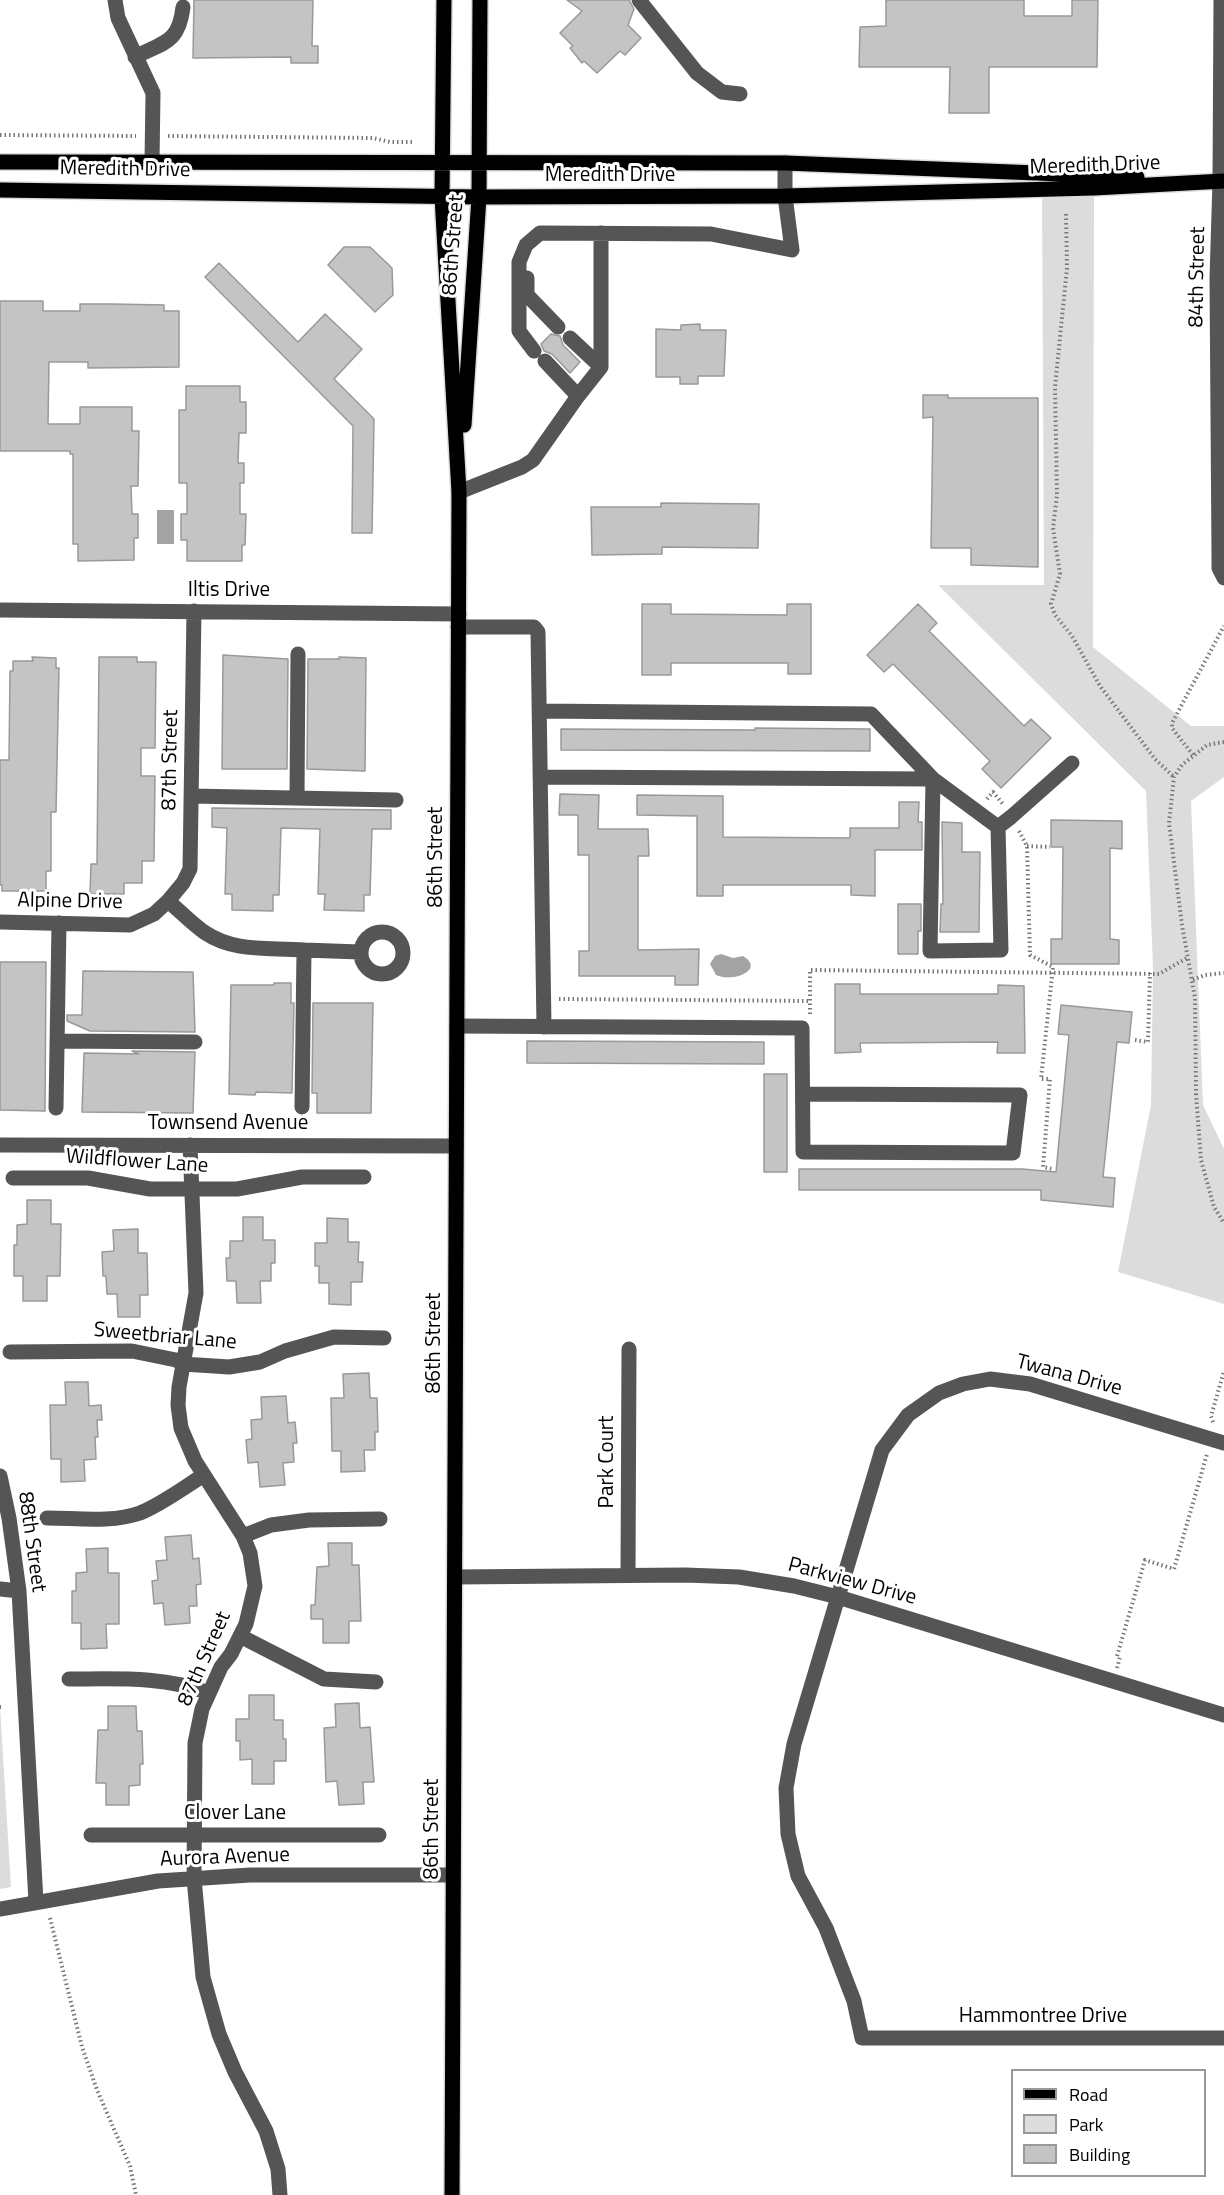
<!DOCTYPE html>
<html>
<head>
<meta charset="utf-8">
<style>
  body { margin:0 }
  #map { position:relative; width:1224px; height:2195px; overflow:hidden; background:#fff; font-family:"Titillium Web",sans-serif }
  canvas { display:block }
  .legend { position:absolute; left:1011px; top:2069px; width:195px; height:108px; box-sizing:border-box; background:#fff; border:2px solid #999; margin:0; padding:8px 10px; list-style:none; font-size:18px; color:#000 }
  .legend li { display:flex; align-items:center; gap:12px; height:30px }
  .legend b { width:30px; border:2px solid #999 }
</style>
</head>
<body>
<div id="map">
<canvas width="1224" height="2195"></canvas>
<ul class="legend">
<li><b style="height:8px;background:#000"></b>Road</li>
<li><b style="height:16px;background:#dcdcdc"></b>Park</li>
<li><b style="height:16px;background:#c4c4c4"></b>Building</li>
</ul>
</div>
<script>
const ctx = document.querySelector('canvas').getContext('2d');
ctx.lineJoin = 'round';
function paint(path, color) {
  ctx.fillStyle = color;
  ctx.fill(path, 'evenodd');
}
function strokePath(path, color, width, dash) {
  ctx.strokeStyle = color;
  ctx.lineWidth = width;
  ctx.lineCap = dash ? 'butt' : 'round';
  ctx.setLineDash(dash || []);
  ctx.stroke(path);
}
function label(font, color, halo, rows, align = 'center') {
  ctx.font = font + ' "Titillium Web",sans-serif';
  ctx.lineWidth = 6;
  ctx.setLineDash([]);
  ctx.textBaseline = 'middle';
  ctx.strokeStyle = halo;
  ctx.fillStyle = color;
  for (const [text, x, y, turn = 0] of rows) {
    ctx.save();
    ctx.translate(x, y);
    ctx.rotate((+turn || 0) * Math.PI / 180);
    ctx.textAlign = isNaN(turn) ? turn : align;
    if (halo) ctx.strokeText(text, 0, 0);
    ctx.fillText(text, 0, 0);
    ctx.restore();
  }
}
paint(new Path2D(`
  M1094,188L1093,647L1191,726H1224V777L1191,801L1203,1105L1224,1149V1304L1118,1272L1151,1105L1153,967L1146,791L938,585H1044L1042,189Z
  M0,1707L11,1887L0,1889Z`), '#dcdcdc');
paint(new Path2D(`
  M157,510H174V544H157Z
  M721,954L733,958L743,956C766,970 732,983 716,975L710,964L715,956Z`), '#a3a3a3');
const building = new Path2D(`
  M194,0H313L312,46H318V63H291V57L193,58Z
  M567,0H629L634,9L628,25L641,38L625,55L620,51L597,73L584,61L582,63L570,48L573,46L560,33L582,11Z
  M886,0H1024V16H1072V0H1098L1097,67H989V113H949L950,67H859L860,27L886,26Z
  M344,247H370L392,268L393,295L375,312L328,265Z
  M219,263L298,342L325,314L362,349L334,379L374,419L372,533H352L353,426L205,277Z
  M0,301H43V311H80V304H112L164,305V311H179V367L88,368V362H49L48,424H80V407H132V431H139L138,486H131L132,514H138V538H134V560L78,561V544H73V454H70V451H0Z
  M700,324V330H726L724,376H698V384H680V377H656V329L681,330V325Z
  M551,334L560,336L563,345L580,362L570,373L552,354L544,351L541,344Z
  M186,386H240V402H246V433H239L238,463H244V483H240V514H246L245,545H242V561H187V540H181V514H187V483H179V410H186Z
  M923,395H948V398H1038V567L971,565V548H931L933,417L923,418Z
  M661,503L759,504L758,548L662,547V554L592,555L591,507H661Z
  M642,604H671V614L787,615V604H811V674H788V663H671V675H642Z
  M918,604L937,623L929,631L1024,726L1031,719L1051,738L1001,788L982,769L990,761L893,664L884,672L867,655Z
  M223,655L288,659L287,769H222Z
  M32,657L56,658V668H59L56,812H51V871H46V891H2V885H0V760H9L10,671H13V661H33Z
  M99,657H137V662H156L155,748H141V776H155L154,861H142V883H124V894H90L91,864H97Z
  M339,657L366,658L365,771L307,769L308,659H339Z
  M755,728L870,729V751L561,750V729L755,730Z
  M560,794L599,795L598,829H648L649,856H638V950L699,949L698,985H675V976H579V951H589V855H578V815H559Z
  M637,795L723,796V837L850,838V828H899V802H919L918,822H922V850H875V896L851,895V885H723V896H697V816L637,815Z
  M212,808L391,810V829H372L370,895H364V911L324,910L325,894H318L320,829L281,828L279,895H273V911L232,910V894H225L227,828L212,827Z
  M1051,820L1122,821V849L1110,848V939L1119,940V964H1051V939H1062L1063,847H1051Z
  M942,822L962,823V852H980L979,932H940L941,904H943Z
  M898,904H921V931H918V954H898Z
  M0,962H46L45,1111L0,1110Z
  M83,971L193,972L195,1032L90,1031L67,1021V1015H82Z
  M274,983H291V1003H294L292,1093L256,1092L255,1095L229,1094L231,985H274Z
  M835,984H860V994H998V985L1024,986L1025,1053H997L998,1042L860,1043L861,1052L835,1053Z
  M313,1003H373L371,1113H317V1093H312Z
  M1061,1005L1132,1012L1129,1043L1117,1042L1103,1177L1115,1178L1113,1207L1041,1200V1190H799V1169H1022L1056,1172L1069,1035L1058,1034Z
  M527,1041L764,1042V1064L527,1063Z
  M132,1051L195,1052L193,1113L82,1112L84,1053L139,1054Z
  M764,1074H787V1172H764Z
  M27,1200H51V1224H61L60,1276H47V1301H23V1276H14V1245H17V1225L27,1224Z
  M243,1217H263V1240H275V1263H271V1281H260L261,1303H237L236,1281H227L226,1258H230V1241H243Z
  M327,1218L348,1219V1242H359L358,1262H363L362,1282H351V1305L329,1304V1283H319V1266H315V1243H327Z
  M138,1229V1253H147L148,1295H140V1317H118L117,1294H107L106,1276H103L102,1252L114,1251L113,1230Z
  M369,1373L370,1398H377L378,1432H375V1450H364L365,1471L341,1472V1451H332L331,1398H344L343,1374Z
  M65,1382H88L89,1406L101,1405L102,1420H97L98,1437H95L96,1459L84,1460L85,1481L61,1482V1459H51L50,1405H66Z
  M286,1396L288,1423L295,1422L297,1443H293L294,1462L283,1463L285,1485L260,1487L258,1462L248,1463L246,1440L252,1439L251,1420L262,1419L261,1397Z
  M191,1535L193,1559L199,1558L201,1584L196,1585L197,1606H189L190,1623L165,1625L163,1603L154,1604L152,1581L158,1580L156,1561L167,1560L165,1537Z
  M328,1543H352V1565H359L361,1621H349V1643H323V1619H311V1605H315L317,1567L329,1566Z
  M108,1548V1573H119V1624H106L107,1648L81,1649V1623H72V1591H76V1573L87,1572L86,1549Z
  M249,1695H274V1720H283V1739H286V1761H274V1784H252V1759L240,1760V1741H236V1719H249Z
  M359,1703L360,1728L370,1727L374,1782H363L364,1804L339,1805L337,1781L326,1782L324,1728L336,1727L335,1704Z
  M108,1706H136L137,1731H142L143,1764H140V1785L129,1786V1805H106V1783H96L98,1730H108Z`);
paint(building, '#c4c4c4');
strokePath(building, '#999', 1.5);
const major = new Path2D(`
  M444,0L442,197L459,492L452,2195
  M0,162L785,163L1137,177
  M0,190L479,197L785,196L1094,188L1224,181
  M464,425L479,197L480,0`);
strokePath(major, '#dbdbdb', 18);
strokePath(new Path2D(`
  M0,135L136,136
  M168,136L373,138L390,142H415
  M1066,214L1067,268L1055,387L1057,495L1053,528L1060,574L1051,604L1055,615L1072,636L1100,686L1155,759L1174,777
  M1224,742L1207,745L1182,765L1174,777L1169,823L1182,925L1195,998L1196,1094L1201,1160L1214,1207L1224,1223
  M1193,755L1172,728V723L1224,626
  M987,799L993,792L1003,804
  M1019,831L1027,846L1030,955L1053,967L1041,1079H1050L1043,1167L1053,1169
  M1027,846L1050,847
  M1193,980L1205,975L1224,973
  M559,999L810,1001
  M810,1014V970L1159,974L1187,958
  M1135,1040L1148,1042L1150,973
  M1213,1422L1211,1416L1224,1371
  M1117,1656L1145,1560L1174,1569L1207,1454
  M1117,1668L1120,1657
  M0,1707H1
  M50,1918L82,2047L97,2090L130,2166L136,2195`), '#777', 4, [1.5, 3]);
strokePath(new Path2D(`
  M115,0L118,18L153,93L152,162
  M639,0L697,73L722,92L740,94
  M1221,0L1220,181L1217,278L1219,555V568L1224,578
  M135,57C164,42 179,43 183,7
  M527,278V295L558,327
  M570,338L601,367
  M534,351L519,331V262L526,245L540,233L711,234L792,250L785,196V163
  M545,361L578,396
  M459,492L522,467L533,460L578,396L601,367V233
  M0,610L459,614
  M458,627H534L538,632L544,1027
  M540,711L871,714L933,779L998,827L1001,950L930,951L933,779
  M540,777L933,779
  M191,796L396,800
  M297,798L298,654
  M998,827L1011,817L1072,763
  M168,901C180,911 191,923 204,932C235,953 268,947 304,950L302,1107
  M0,922L130,925L154,914L168,901L183,883L190,869L194,611
  M361 953a21 21 0 1 1 42 0a21 21 0 1 1-42 0Z
  M304,950L360,952
  M457,1026L802,1028L803,1152L1013,1153L1020,1095L803,1094
  M57,1041L195,1042
  M56,1108L59,923
  M0,1145L456,1146
  M190,1145L196,1293L179,1387L178,1405L181,1428L195,1461L243,1536L250,1553L255,1586L246,1624L231,1654L221,1667L202,1709L195,1743L194,1878L203,1977L219,2034L235,2072L266,2131L278,2169L280,2195
  M13,1178H88L150,1189H237L302,1177H364
  M10,1352L132,1351L176,1360L183,1364L229,1367L260,1362L285,1351L334,1337L384,1338
  M1224,1443L1030,1384L990,1379L963,1384L939,1393L908,1415L882,1450L794,1744L786,1788L788,1834L798,1876L826,1928L854,2001L862,2038H1224
  M0,1476L9,1518L19,1591L36,1902
  M47,1518C76,1518 112,1523 140,1513C162,1504 183,1488 204,1475
  M243,1536L271,1525L309,1520L380,1519
  M628,1575L629,1349
  M455,1577L685,1575L739,1577L794,1586L838,1597L1224,1715
  M0,1589L19,1591
  M240,1636L324,1679L376,1682
  M69,1679C118,1679 163,1676 209,1693
  M91,1835H379
  M0,1909L158,1881L250,1875H453`), '#555', 15);
strokePath(major, '#000', 15);
label('21px', '#000', '#fff', [
  ["Meredith Drive",1095,166,-2],
  ["Meredith Drive",125,170,1],
  ["Meredith Drive",610,176],
  ["86th Street",454,245,-86],
  ["84th Street",1198,277,-89],
  ["Iltis Drive",229,591],
  ["87th Street",171,760,-89],
  ["86th Street",437,857,-90],
  ["Alpine Drive",70,902,1],
  ["Townsend Avenue",228,1124],
  ["Wildflower Lane",137,1162,4],
  ["Sweetbriar Lane",165,1337,5],
  ["86th Street",435,1343,-90],
  ["Twana Drive",1069,1376,15],
  ["Park Court",608,1462,-90],
  ["88th Street",31,1542,82],
  ["Parkview Drive",852,1582,15],
  ["87th Street",205,1659,-66],
  ["Clover Lane",235,1814],
  ["86th Street",433,1829,-90],
  ["Aurora Avenue",225,1858,-2],
  ["Hammontree Drive",1043,2017]
]);
</script>
</body>
</html>
